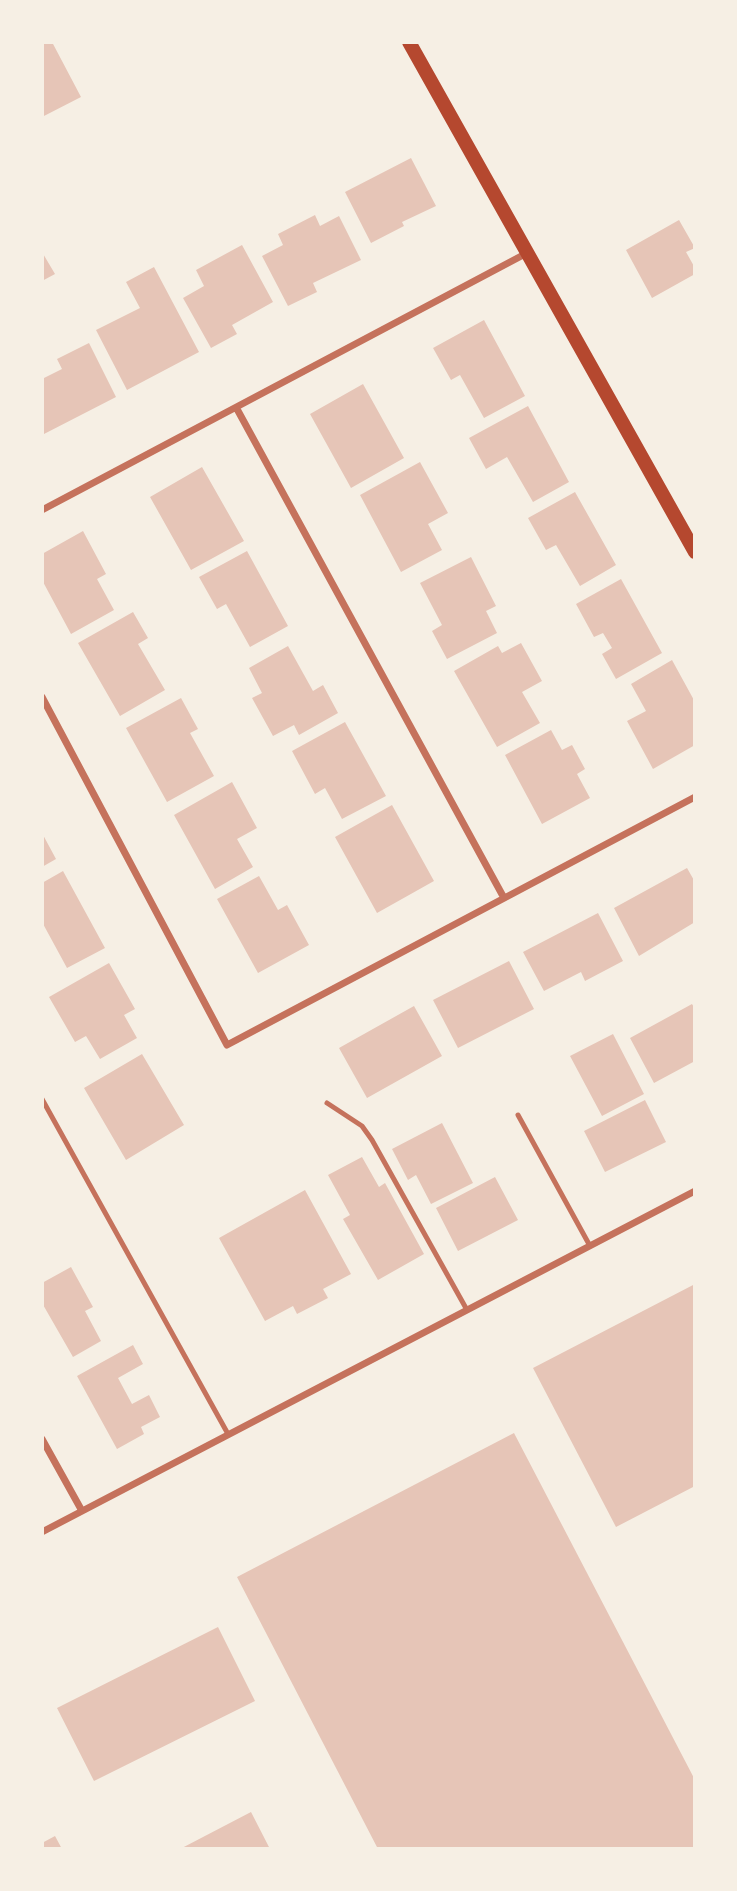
<!DOCTYPE html>
<html>
<head>
<meta charset="utf-8">
<style>
  body { margin:0 }
  #map { position:relative; width:737px; height:1891px; overflow:hidden; background:#f6efe4; font-family:Karla,sans-serif }
  canvas { display:block }
  .frame { position:absolute; inset:0; border:44px solid #f6efe4; pointer-events:none }
</style>
</head>
<body>
<div id="map">
<canvas width="737" height="1891"></canvas>
<div class="frame"></div>
</div>
<script>
const ctx = document.querySelector('canvas').getContext('2d');
ctx.lineJoin = 'round';
function paint(path, color) {
  ctx.fillStyle = color;
  ctx.fill(path, 'evenodd');
}
function strokePath(path, color, width, dash) {
  ctx.strokeStyle = color;
  ctx.lineWidth = width;
  ctx.lineCap = dash ? 'butt' : 'round';
  ctx.setLineDash(dash || []);
  ctx.stroke(path);
}
paint(new Path2D(`
  M42,42H52L81,97L42,117Z
  M411,158L436,206L402,222L404,226L371,243L345,192Z
  M315,215L320,226L339,216L361,260L313,283L317,292L288,306L262,256L283,245L278,234Z
  M679,220L695,248L686,252L695,268V274L652,298L626,250Z
  M242,245L273,302L232,325L237,334L211,348L183,298L204,286L196,270Z
  M42,252L55,274L42,281Z
  M154,267L199,352L127,390L96,330L140,308L126,282Z
  M484,320L525,396L484,418L460,375L451,380L433,348Z
  M89,343L116,397L44,434L42,429V379L62,369L57,359Z
  M363,384L404,458L351,488L310,414Z
  M528,406L569,482L533,502L507,457L486,469L469,438Z
  M420,462L448,513L428,524L442,550L401,572L360,495Z
  M202,467L244,541L191,570L150,497Z
  M575,492L616,565L580,586L556,545L546,550L528,518Z
  M83,531L106,574L97,579L114,610L71,634L42,580V554Z
  M247,551L288,626L250,647L226,604L217,609L199,577Z
  M471,557L496,606L486,611L497,633L447,659L432,631L442,625L420,583Z
  M621,579L662,653L616,679L602,654L612,648L603,633L594,637L576,604Z
  M133,612L148,638L138,644L165,690L120,716L78,643Z
  M521,643L542,681L522,692L540,723L497,747L454,671L498,646L502,653Z
  M288,646L313,691L323,685L338,713L299,735L294,725L273,736L252,698L262,693L249,668Z
  M672,660L695,702V745L653,769L627,721L646,711L631,684Z
  M181,698L198,729L190,733L214,776L167,802L126,728Z
  M345,722L386,796L342,819L325,788L315,794L292,751Z
  M551,730L562,750L572,745L585,769L577,774L590,798L542,824L505,755Z
  M232,782L257,828L237,839L253,867L215,889L174,815Z
  M392,805L434,881L377,913L335,837Z
  M42,833L56,859L42,867Z
  M687,868L695,882V922L639,956L614,908Z
  M63,871L105,948L67,968L42,922V883Z
  M259,876L278,910L287,905L309,945L258,973L217,899Z
  M598,913L623,961L585,981L581,972L544,991L523,952Z
  M509,961L534,1009L458,1048L433,1000Z
  M109,963L135,1009L124,1015L137,1038L100,1059L86,1036L75,1042L49,997Z
  M692,1004L695,1009V1061L654,1083L630,1038Z
  M414,1006L442,1056L367,1098L339,1048Z
  M613,1034L644,1094L602,1116L570,1056Z
  M142,1054L184,1125L126,1160L84,1088Z
  M645,1100L666,1142L605,1172L584,1131Z
  M442,1123L473,1183L431,1204L416,1175L408,1180L392,1149Z
  M362,1157L379,1187L385,1183L424,1254L378,1280L343,1219L350,1215L328,1175Z
  M495,1177L518,1220L458,1251L436,1208Z
  M305,1190L351,1274L323,1289L328,1298L297,1314L293,1306L265,1321L219,1238Z
  M71,1267L93,1307L85,1311L101,1341L73,1357L42,1303V1283Z
  M695,1284V1486L616,1527L533,1368Z
  M133,1345L143,1364L118,1378L132,1404L149,1395L160,1417L141,1427L144,1434L117,1449L77,1376Z
  M514,1433L695,1780V1849H378L237,1577Z
  M218,1627L255,1701L94,1781L57,1708Z
  M251,1812L270,1849H180Z
  M55,1836L62,1849H42V1843Z`), '#e6c5b7');
strokePath(new Path2D(`
  M42,1099L228,1434
  M327,1103L362,1126L372,1140L467,1310
  M518,1115L590,1246`), '#c5725c', 5);
strokePath(new Path2D(`
  M237,409L504,898
  M42,510L527,253
  M42,697L227,1045L695,797
  M42,1439L82,1511
  M42,1532L695,1191`), '#c5725c', 7);
strokePath(new Path2D(`
  M409,42L695,552`), '#b5482f', 14);
</script>
</body>
</html>
